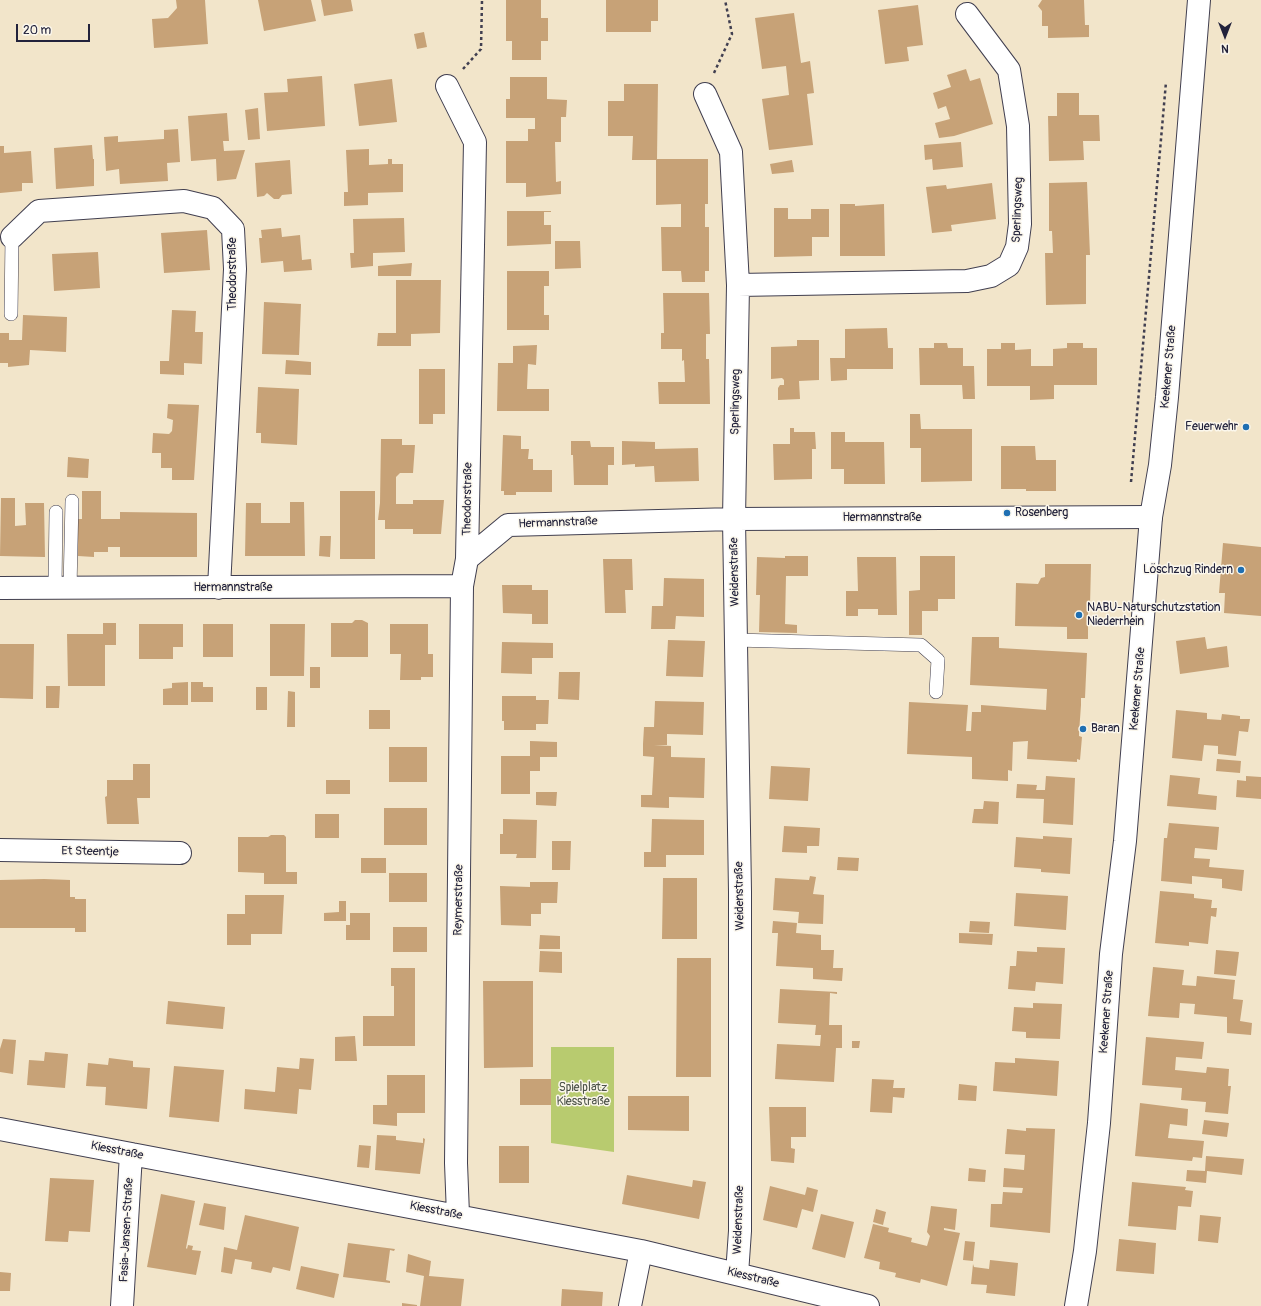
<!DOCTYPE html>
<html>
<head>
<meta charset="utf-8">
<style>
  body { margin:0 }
  #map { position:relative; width:1261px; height:1306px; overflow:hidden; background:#f2e5ca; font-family:Pangolin,sans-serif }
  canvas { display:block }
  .north { position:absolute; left:1205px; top:16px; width:40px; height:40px; -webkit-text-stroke:3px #fbf7ec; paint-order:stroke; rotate:180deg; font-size:11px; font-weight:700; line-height:16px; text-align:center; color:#22223b }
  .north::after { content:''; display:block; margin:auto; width:14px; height:18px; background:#22223b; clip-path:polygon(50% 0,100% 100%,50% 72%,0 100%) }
  .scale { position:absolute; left:16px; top:24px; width:74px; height:18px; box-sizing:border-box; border:2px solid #22223b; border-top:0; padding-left:5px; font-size:12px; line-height:14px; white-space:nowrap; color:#22223b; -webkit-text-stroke:3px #fbf7ec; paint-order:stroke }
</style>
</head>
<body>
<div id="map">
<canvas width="1261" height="1306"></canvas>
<div class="north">N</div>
<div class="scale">20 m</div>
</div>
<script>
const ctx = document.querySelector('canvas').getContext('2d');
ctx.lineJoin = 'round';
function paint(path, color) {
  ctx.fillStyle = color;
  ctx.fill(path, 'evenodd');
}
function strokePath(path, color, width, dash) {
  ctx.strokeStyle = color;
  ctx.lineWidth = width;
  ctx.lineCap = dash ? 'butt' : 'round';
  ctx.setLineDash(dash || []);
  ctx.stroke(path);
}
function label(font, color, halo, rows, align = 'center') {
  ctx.font = font + ' Pangolin,sans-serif';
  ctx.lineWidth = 3;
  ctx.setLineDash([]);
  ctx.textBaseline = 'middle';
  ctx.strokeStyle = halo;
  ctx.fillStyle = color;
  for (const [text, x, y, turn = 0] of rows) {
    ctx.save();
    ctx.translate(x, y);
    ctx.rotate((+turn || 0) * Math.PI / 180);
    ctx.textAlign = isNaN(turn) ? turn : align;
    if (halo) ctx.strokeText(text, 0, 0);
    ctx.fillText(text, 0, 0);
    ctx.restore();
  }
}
paint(new Path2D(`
  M551,1047H614V1152L551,1143Z`), '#b8cb6f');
paint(new Path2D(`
  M176,0H205L208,44L154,48L152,19L168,18L177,8Z
  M258,0H311L316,21L264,31Z
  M321,0H351L353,11L324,16Z
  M506,0H541V18H548V41H541V60H512V41H506Z
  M606,0H658V21H651V32H606Z
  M1042,0H1084L1085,25H1089V37L1048,38V26H1042V11L1038,6Z
  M918,5L923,45L907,47L909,61L885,64L878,10Z
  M794,13L801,63L810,61L814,93L807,94L813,145L769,150L762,99L789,95L786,66L762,69L755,18Z
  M424,32L427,47L417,49L414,34Z
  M966,69L970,81L980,78L993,124L954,136L939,138L935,123L950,119L946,106L938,109L933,93L951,87L947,75Z
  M322,76L325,126L267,131L264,93L288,92L287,79Z
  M510,77H547V99L567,100L566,117H561V142H555L556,182L561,181V194L526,197V183H506V141H528V129H535V118H506V99H510Z
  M392,79L397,122L359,126L354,84Z
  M624,84H658L657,159H708V204H705V227H709V271H705V282H682L681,271H662L661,227H681V204L656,205V160H632L633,136H608V101H624Z
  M1057,93H1079V115H1099L1100,141H1083L1084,160L1049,161L1048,116H1057Z
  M258,108L260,139L248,140L245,110Z
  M227,113L229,141H223L224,151L245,150L236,179L217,181L216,159L191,161L188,116Z
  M178,129L180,162L167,163L168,181L120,184L119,169L106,171L104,137L118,136V142L164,139V130Z
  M961,142L963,167L933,170L932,159L925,160L924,145Z
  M92,145L93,159H94V186L56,189L54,148Z
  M0,146H4V153L31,151L33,183H22V191L0,193Z
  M369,149V165L388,164V159H392V164H403V192L368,193V205L344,206V192H348L346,150Z
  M290,160L292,194L282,195L279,199H274L267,193L264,196L257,197L255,163Z
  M792,160L794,172L772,174L770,164Z
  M1087,182L1090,255H1086V304L1046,305L1045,253H1053L1052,231H1049V183Z
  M992,183L996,219L951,225L952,231L932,233L926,187L946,185L947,189Z
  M840,204H855V206L884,204L885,256H840Z
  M774,208H788V219H811V209H829V237H812V256L774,257Z
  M507,211H551V212H544V225H551V244L507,246Z
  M404,218L405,252L373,253V266L351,268L350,253H354L353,219Z
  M281,228L282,237L300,235L302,260L311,259L312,270L284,272L283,261L261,263L259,238H262L261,230Z
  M207,230L210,270L164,273L161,233Z
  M555,241H580L581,268L555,269Z
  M98,252L100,288L54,291L52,254Z
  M412,263L411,276H378V266Z
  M507,271H549V286H544V315H549V330H507Z
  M396,280H441L440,333L411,334V346H377L378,333H396Z
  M663,293H709L710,334H706V359H709L710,404H659L658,382H685L684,360L682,361V349H661V333H664Z
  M264,302L301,304L299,355L262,354Z
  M172,310L196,311L195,332H203L202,364L184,363V375L160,374V361H169Z
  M23,315L67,317L66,352L30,350L29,365L8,367V363H0V333H9V340H22Z
  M887,328L888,348H893V369H847V380L831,381L830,358H845V329Z
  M797,340H819V380L799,381L800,399L778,400V388L780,385H784V380L782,378L771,379V347L797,346Z
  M934,343H947L948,348H963V366H974L975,399H963L962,385H920L919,348H934Z
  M1001,343H1015V350L1031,349V366H1053V349L1067,348V343H1083V348H1097V385H1054V399L1030,400V386H987V349H1001Z
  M537,345L536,365L528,364L527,389H549V411H497L498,363H513V346Z
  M286,360L311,362V375L285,374Z
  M419,369H445V414H433V424H419Z
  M258,387L299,389L297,445L261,443V433H256Z
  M168,404L199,405L194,480H172V468H161V453H152L153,433L169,434L172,431L173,420L167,418Z
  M910,414H920L921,429H972V481L921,482V448H910Z
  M790,428H794V432H815L816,449H812V479L774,480L773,444H790Z
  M831,432H845V442H884L885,484H844V469H831Z
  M503,435L521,436V449H529L528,459H533V470H552V492H516V495H504V491H501Z
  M381,439H402V445H415L413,473H400L396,477V504H413V500H444L441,534H413V529H385V520H378L380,503Z
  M571,441H590L591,447H614V465H608V485H574L573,455H571Z
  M622,441L655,442V449L698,448L699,481L655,482L654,466L635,467V464L622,465Z
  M1001,446H1035L1036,460H1056V491H1026V489H1001Z
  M68,457L89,459L88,478L67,477Z
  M82,491H101V519H120V512L197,513V557H120V547H108V552H94V557L78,556V519H82Z
  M340,491H375V559H340Z
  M1,498H15V526L26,525L25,503H44L45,557L0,556Z
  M290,502H304L305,556H245L246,503H261V523H290Z
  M320,536H331L330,557L319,556Z
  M1223,543L1261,547V616L1224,613L1225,593H1219Z
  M785,556H808V576H786L785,624L797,625V633L759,632L760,595H756L757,557L785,558Z
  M920,556H955V599H938V611H922V635H909V591L920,590Z
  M857,557H896L897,615H878V609H858V616H846V591H858Z
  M603,559H632L633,590H625L626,613H605Z
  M1045,564H1091L1090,606L1088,605V639H1067V627L1015,626L1016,583L1038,584L1041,578L1045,577Z
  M664,578L704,579V617L676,616L675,629H651L652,606H663Z
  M502,585H532V590H548V624H532V614L503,613Z
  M355,620H362L368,623V657H331V623H352Z
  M103,623H116V645H105V686H68L67,634H103Z
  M139,624H183V647H173V659H139Z
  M203,624H233V657H203Z
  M270,624H305L304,676H270Z
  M390,624H428V654H433V677H421V680H400L401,654H390Z
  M972,637H999V648L1087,653L1085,698H1081V705L1079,733V736L1082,737L1080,760L1077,759V762L1027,759L1028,741L1013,742L1012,771L1008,770V781L972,779V757L907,754L909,702L968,705L966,731H971L972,712H981V705L1046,710L1047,689L970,685Z
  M1205,637L1207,649L1227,646L1229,667L1180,674L1176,641Z
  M668,640L705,641L703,677L666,676Z
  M502,642L553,643V658H532V674L501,673Z
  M0,644H34L33,699L0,698Z
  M310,667H320V688H310Z
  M559,672H580L579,700L558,699Z
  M188,682V705H163V689L172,688V683Z
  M191,682H203V687H213V702H191Z
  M46,686H60L59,708H46Z
  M256,687H267V710H256Z
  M288,691L295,692V727H287Z
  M502,696H536V700H549L548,724H536V730H504V721H502Z
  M655,701L704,702L703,735L667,734V745H654L671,746V757L705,758L704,798L669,797V808L641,807V795H652L654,757L643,756V744L644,727H654Z
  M369,710H390V729H369Z
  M1176,710L1207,713V719L1221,720L1222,714L1240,716V719H1250L1248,732L1239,731L1236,756L1218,754V746L1204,745L1202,761L1172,758Z
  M530,741L557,742V757H540V771H530V794H501V756H530Z
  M389,747H427V782H389Z
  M1217,759L1241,761L1240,773L1216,771Z
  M133,764H150V798H137L139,824H107L105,797L107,796V780H133Z
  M771,766L810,768L808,801L769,799Z
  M1170,775L1200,778L1198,794L1217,796L1216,810L1167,806Z
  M1046,776L1075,778L1073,825L1043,823L1044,799L1016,798L1017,784L1037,785L1036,790H1045Z
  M1246,776L1261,777V799L1236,797L1237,780L1246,781Z
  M326,780H350V794H326Z
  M536,792H557L556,806L536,805Z
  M984,801L999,802L998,824L972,823L974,809H983Z
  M384,808H427V845H384Z
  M315,814H339V838H315Z
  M503,819L537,820L536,858H516L517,854H500V834H503Z
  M652,819L704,820V855H666V867H644V852H651Z
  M1169,823L1219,827L1217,850L1195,848L1194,858L1210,859L1209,867L1244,870L1242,891L1222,888V879L1192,876V884L1161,881L1164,838H1167Z
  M784,826L820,828L819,846H807V853L782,852Z
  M271,835H284L286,837V872H297V884H264V873L238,872V837H268Z
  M1043,836L1072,838L1070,874L1041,872V869L1014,867L1016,837L1043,839Z
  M552,841H571L570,870H552Z
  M838,857L859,858L858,871L837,870Z
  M361,858H386V873H361Z
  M389,873H427V902H389Z
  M810,876L816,877L813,894L824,895L823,924L798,923L799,912L773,910L775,878L809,880Z
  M663,878H697V939H662Z
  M44,879L70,880V897H75V899H86V932H75V928H0V880Z
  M530,882H558L557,903H541V914H531V926L501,925L500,886L530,887Z
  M1160,891L1194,894V898L1212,900L1211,908H1217L1216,917L1211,916L1208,944L1189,942V946L1155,943Z
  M1016,893L1068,896L1066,930L1014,926Z
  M245,895H284L282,934H251V945H227V914H245Z
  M339,901H346V921H324V913L339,912Z
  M350,913H370V940H346V925H350Z
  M773,921L797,923L796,933L821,935V950H834L833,968H843L842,981L813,979V968L776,966L778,933H772Z
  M970,921L990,922L989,933L969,932Z
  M393,927H427V952H393Z
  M959,933L993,934L992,945L959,943Z
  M540,935L560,936V949H539Z
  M1037,947L1065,948L1063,984L1036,982L1035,991L1008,989L1010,966H1016L1017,951L1037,952Z
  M1216,950L1239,952L1236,976L1214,974Z
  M540,951L562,952V973L539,972Z
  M677,958H711V1077H676Z
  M1153,967L1184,970L1182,985L1196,986L1197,976L1235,980L1233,999L1243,1000L1240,1021L1252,1023L1251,1035L1227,1033V1017L1194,1014L1195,1004L1180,1003L1179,1018L1148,1016Z
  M391,968H415V1046H363V1016H394V986H391Z
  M483,981H533V1067L484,1068Z
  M780,989L837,992V994L830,993L829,1025H842V1048H836L834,1082L775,1079L777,1044L820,1046L821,1035H815L816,1025L778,1023Z
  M168,1001L225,1007L223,1029L166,1024Z
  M1033,1003L1062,1004L1060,1039L1026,1038V1032L1012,1031L1014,1007L1033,1008Z
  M355,1036L357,1061H335V1037Z
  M1146,1037L1204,1042L1202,1059L1176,1057L1175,1070L1206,1073L1207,1067L1229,1069L1228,1086H1231L1228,1114L1205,1112L1206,1102L1181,1100L1182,1088L1142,1085Z
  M3,1039L16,1040L13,1074L0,1072V1049Z
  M852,1041H860L859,1048H852Z
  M45,1052L68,1054L65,1088L27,1085L29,1060L44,1061Z
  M109,1058L133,1061V1067L150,1068L147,1109L105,1105L106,1087L86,1086L88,1063L108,1065Z
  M300,1058L314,1059L311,1090L299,1089L297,1114L244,1109L245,1089L275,1092L277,1067L299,1069Z
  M1015,1058L1059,1061L1057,1096L993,1091L995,1062L1015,1063Z
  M174,1066L224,1070L219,1122L169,1117Z
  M387,1075H425V1113H397V1126L373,1124V1105H387Z
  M520,1079H551V1105H520Z
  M872,1079L894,1080L893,1088H905L904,1098L893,1097L892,1113L870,1112Z
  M959,1084L977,1086L976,1101L958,1100Z
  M628,1096H689V1131L628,1130Z
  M1140,1103L1188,1109L1187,1126L1170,1124L1168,1138L1204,1141L1202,1158L1193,1157L1192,1161L1135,1156Z
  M769,1107H806V1137H791V1148L795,1149L794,1163L771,1161Z
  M1204,1120L1229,1123L1227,1137L1202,1134Z
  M1026,1128L1055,1129L1050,1233L990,1227L991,1204H1002L1003,1192L1022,1193L1023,1188L1003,1187L1004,1168L1024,1170L1025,1155L1005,1154L1007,1129L1026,1131Z
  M377,1135L396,1136V1140L423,1143V1138L425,1139L420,1174L375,1170Z
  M359,1145L371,1146L369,1168L357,1167Z
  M499,1146H529V1183H499Z
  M1206,1156L1244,1159L1242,1175L1207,1171L1206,1183L1186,1181L1187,1170L1205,1171Z
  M969,1168L986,1170L985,1182L968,1181Z
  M627,1175L692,1187L693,1180L706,1182L699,1219L622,1204Z
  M50,1178L94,1180L90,1232L69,1231L68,1242L45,1241Z
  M1132,1182L1186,1187L1185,1190L1193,1191L1191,1207L1178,1206L1176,1230L1128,1226Z
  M770,1186L805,1195L807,1187L818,1190L813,1212L802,1209L797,1228L763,1220Z
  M161,1194L195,1201L186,1248L187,1249L188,1245L193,1246L192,1250L201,1251L196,1275L147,1267Z
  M204,1203L226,1207L224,1230L199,1225Z
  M931,1206L957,1209L955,1230L944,1228V1230L960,1233L947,1286L921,1279L920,1283L895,1277L896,1273L879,1269L880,1262L864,1258L873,1224L889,1228L888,1232L912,1238L911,1242L927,1246L930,1236L927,1232Z
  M876,1209L886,1212L883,1225L873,1222Z
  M821,1214L854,1222L845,1258L812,1249Z
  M245,1215L299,1227L290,1271L273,1267L271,1273L262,1271L251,1269L252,1262L235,1259L232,1274L221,1272L224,1247L237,1250Z
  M1200,1215L1221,1217L1218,1243L1198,1241Z
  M1119,1239L1156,1243L1154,1274L1116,1271Z
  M965,1241L975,1242L973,1261L963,1260Z
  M348,1243L395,1249L394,1251L390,1250L386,1280L390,1281V1283L343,1277Z
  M408,1254L431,1261L429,1276L464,1279L461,1306H420L424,1276L406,1272Z
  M990,1260L1018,1263L1015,1296L986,1293L987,1285L971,1284L973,1264L974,1267L989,1269Z
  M301,1266L339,1274L334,1298L296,1289Z
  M0,1272L11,1273L10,1291H0Z
  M562,1289L603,1292L602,1306H561Z
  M402,1303L417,1305V1306H402Z`), '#c7a277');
const lane = new Path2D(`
  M11,314L12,237
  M55,588L56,512
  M70,588L72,501
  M735,640L921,645L938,660L936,692`);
const street = new Path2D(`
  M447,86L475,142L467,559
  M705,94L731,152L738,285L734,519L740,892V1231L737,1274
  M12,237L39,211L184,201L213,208L233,229L235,269L219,588
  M738,285L967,281L991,276L1009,265L1017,247L1020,224L1018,126L1009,70L967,14
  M0,588L462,586L467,559L508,525L734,519L1151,517
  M0,850L180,853
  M0,1129L641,1251L868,1306
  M458,1215L456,1163L462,586
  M122,1306L131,1154
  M630,1306L641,1251`);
const secondary = new Path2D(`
  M1076,1306L1085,1251L1099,1123L1111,954L1125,841L1151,517L1160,465L1167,397L1199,0`);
strokePath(lane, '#413f50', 14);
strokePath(street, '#413f50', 24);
strokePath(secondary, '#413f50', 24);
strokePath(new Path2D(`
  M463,69L481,49L482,0
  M714,73L732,34L725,0
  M1131,482L1166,82`), '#413f50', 2.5, [3, 3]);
strokePath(lane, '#fff', 13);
strokePath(street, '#fff', 22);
strokePath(secondary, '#fff', 22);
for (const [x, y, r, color] of [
  [1246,427,4,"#1f6fb2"],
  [1007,513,4,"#1f6fb2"],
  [1241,570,4,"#1f6fb2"],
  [1079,615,4,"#1f6fb2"],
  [1083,729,4,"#1f6fb2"]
]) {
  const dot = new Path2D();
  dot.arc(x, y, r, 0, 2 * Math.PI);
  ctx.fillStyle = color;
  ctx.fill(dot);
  strokePath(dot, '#fbf7ec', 1.5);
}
label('12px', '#22223b', '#fbf7ec', [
  ["Sperlingsweg",1018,210,-88],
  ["Theodorstraße",233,274,-90],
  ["Keekener Straße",1169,367,-85],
  ["Sperlingsweg",736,402,-89],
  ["Theodorstraße",468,499,-89],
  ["Hermannstraße",882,518],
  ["Hermannstraße",558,523,-2],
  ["Weidenstraße",735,572,-91],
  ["Hermannstraße",233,588],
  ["Keekener Straße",1138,689,-85],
  ["Et Steentje",90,852,1],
  ["Weidenstraße",740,896,-91],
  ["Reymerstraße",459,900,-89],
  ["Keekener Straße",1107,1012,-86],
  ["Kiesstraße",117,1151,11],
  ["Kiesstraße",436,1211,11],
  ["Weidenstraße",739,1220,-88],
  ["Fasia-Jansen-Straße",127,1230,-87],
  ["Kiesstraße",753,1278,14]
]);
label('12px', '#22223b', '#fbf7ec', [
  ["Feuerwehr",1238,427,"right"],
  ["Rosenberg",1015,513],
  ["Löschzug Rindern",1233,570,"right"],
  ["NABU-Naturschutzstation",1087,608],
  ["Niederrhein",1087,622],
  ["Baran",1091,729]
], 'left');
label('12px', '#4f554b', '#fbf7ec', [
  ["Spielplatz",583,1088],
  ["Kiesstraße",583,1102]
]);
</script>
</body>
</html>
